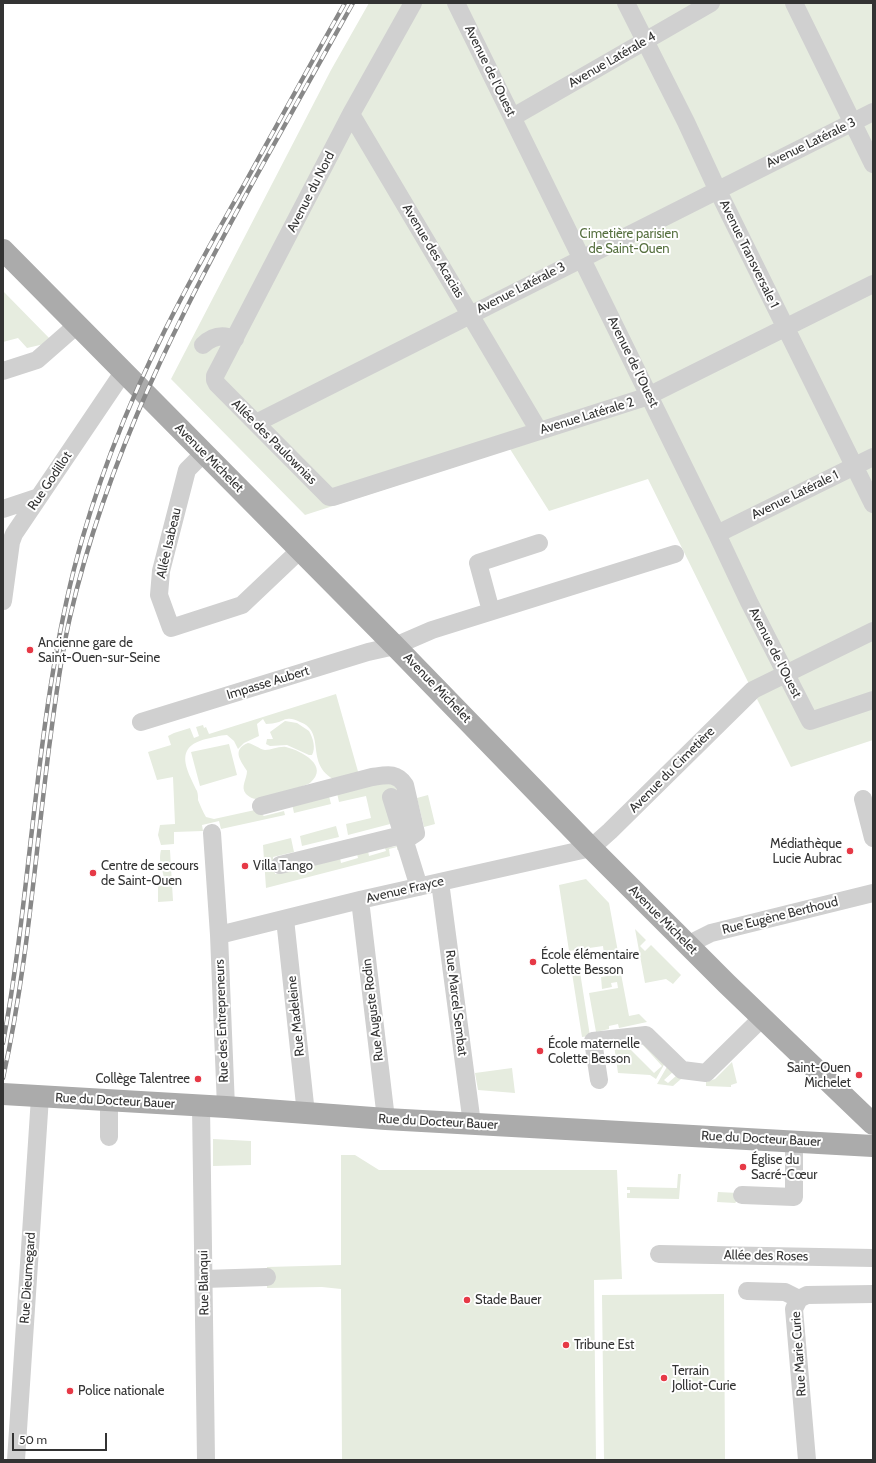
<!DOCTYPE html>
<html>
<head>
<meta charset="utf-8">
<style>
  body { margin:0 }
  #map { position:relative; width:876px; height:1463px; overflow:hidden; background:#fff; font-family:Cabin,sans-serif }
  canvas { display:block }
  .frame { position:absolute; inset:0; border:4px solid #333; pointer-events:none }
  .scale { position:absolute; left:12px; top:1433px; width:95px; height:18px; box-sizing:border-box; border:2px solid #333; border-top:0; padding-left:5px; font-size:12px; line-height:14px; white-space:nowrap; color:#333; -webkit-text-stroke:3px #fff; paint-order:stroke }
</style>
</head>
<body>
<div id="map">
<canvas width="876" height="1463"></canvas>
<div class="frame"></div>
<div class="scale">50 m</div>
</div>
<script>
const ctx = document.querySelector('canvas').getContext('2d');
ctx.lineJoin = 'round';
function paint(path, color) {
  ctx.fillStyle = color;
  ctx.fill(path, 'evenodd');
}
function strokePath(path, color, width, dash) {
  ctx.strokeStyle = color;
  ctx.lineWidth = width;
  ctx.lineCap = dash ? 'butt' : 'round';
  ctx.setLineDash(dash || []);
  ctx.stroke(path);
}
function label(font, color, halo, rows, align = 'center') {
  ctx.font = font + ' Cabin,sans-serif';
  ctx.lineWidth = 4;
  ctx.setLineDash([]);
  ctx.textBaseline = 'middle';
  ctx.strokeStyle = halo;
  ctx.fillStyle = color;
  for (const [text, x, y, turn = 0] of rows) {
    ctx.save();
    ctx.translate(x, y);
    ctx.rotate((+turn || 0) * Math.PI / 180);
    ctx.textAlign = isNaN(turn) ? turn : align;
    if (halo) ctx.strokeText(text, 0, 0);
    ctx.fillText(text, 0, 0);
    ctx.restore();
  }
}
paint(new Path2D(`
  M369,3H873V740L791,767L757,699L762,689L751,688L648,479L549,511L510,449L305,515L171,379L331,70Z
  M3,291L53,342L27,348L18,338L3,342Z
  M336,694L359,775L335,780C304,764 327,732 300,722C296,720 291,718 287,719C284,719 282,721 279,722C275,723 270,724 266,724L263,719L257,724L259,736L244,743L238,749L234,741L227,735C220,735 212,738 206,739C173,747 187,770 197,791C198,794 198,797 198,800C200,805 203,812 206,817L214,819L255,810L264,816L284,811L285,815L221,829L219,821L202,825L203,831L174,832V844L161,845L158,835L160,825L175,824L173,777L157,780L148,752L171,745L168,736L174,733L190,728L194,738L199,736L196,727L203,725L204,728L206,727L209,734Z
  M285,721L297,723L309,731C313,738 316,748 312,755H309L287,745L270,746L266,744L267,739H273L270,732Z
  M248,743C254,744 259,749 265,750C272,750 279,746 286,747C302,751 330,766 310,783C306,786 262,799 257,799C253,799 249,797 246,794C240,787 247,779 247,771C241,761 231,750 248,743Z
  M229,744L237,775L200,786L191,752Z
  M389,782L399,790L394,823L348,835L346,824L371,818L366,796L339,802L337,793Z
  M428,795L435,824L424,827L417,798Z
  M329,796L331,804L294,813L292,804Z
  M336,826L339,837L302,846L300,836Z
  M291,838L294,852L273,857L275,874L340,858L341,863L358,858L357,854L368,851L369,856L386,851L385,848L397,846L403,848L397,850V847L389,849L390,856L266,888L263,845Z
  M161,850H170L173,901L158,902V886L163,885C167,875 157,865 161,850Z
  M586,879L609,903L618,952L604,954L603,946L569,951L559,885Z
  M635,929L646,940L640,946L645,951L651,945L681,975L673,984L666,979L645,983Z
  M580,972L590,1036L582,1037L572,973Z
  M621,974L629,1016L639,1014L647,1022L619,1028L618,1024L609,1026V1029L596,1032L589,993L618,988L617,982L611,983L612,987L602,989L601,977Z
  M643,1042L665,1063L656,1079L650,1075L618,1073L614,1045L628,1043L629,1048L654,1073L662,1066L642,1044Z
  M732,1062L737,1083L731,1085V1087L706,1086V1082L715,1079Z
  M668,1065L674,1071L664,1080L668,1083L677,1075L681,1079L673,1086L657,1084Z
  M512,1068L515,1093L478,1090L475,1073Z
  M213,1139L251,1141V1165L213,1166Z
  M341,1155H355L379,1170H617L622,1279L594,1280L596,1460H342L341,1289L322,1287L267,1288V1267L341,1265Z
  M678,1174H681L679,1199L627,1198V1193H630V1190H627V1187L677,1188Z
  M718,1192L738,1193V1200L735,1203L717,1202Z
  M724,1294L725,1460H604L602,1295Z`), '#e6ecdf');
strokePath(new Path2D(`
  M413,3L351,114L215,376V380L217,384L329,497H333L646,397L873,284
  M456,3L717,534L749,602L810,721L873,700
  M626,3L686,122L717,189L873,504
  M794,3L873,164
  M351,114L539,431
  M513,117L711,3
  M203,345C212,336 223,334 235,339
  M3,371L37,360L77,325
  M256,423L873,112
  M204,453L187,470L161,571L159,595L171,628L242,605L300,550
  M3,509L39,497
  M717,534L873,457
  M3,601L11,542L14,534L124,371
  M491,611L478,563L539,543
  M141,722L368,652L395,646L432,630L675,554
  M391,797L419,887
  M863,799L873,838
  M261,806L372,777C387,775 396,772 405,785L416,833L404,841
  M212,833L219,935L226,1107
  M280,865L402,835
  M440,882L472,1124
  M360,900L386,1119
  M285,919L306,1114
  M219,935L360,900L591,848L610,831L753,690L873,631
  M690,947L697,940L711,933L873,893
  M599,1080L593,1041L646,1035L682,1070L706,1073L762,1018
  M109,1100V1137
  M201,1106L206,1460
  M742,1195L794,1197V1141
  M659,1254L873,1258
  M204,1279L267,1277
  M747,1291L785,1292L799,1299
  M16,1460L40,1097
  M807,1460L794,1309L799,1299L807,1295L873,1294`), '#d0d0d0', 18);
strokePath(new Path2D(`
  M3,250L395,646L591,848L727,984L873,1124
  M3,1094L226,1107L386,1119L873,1146`), '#ababab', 22);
const rail = new Path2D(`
  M3,1043C32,886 35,725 74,569C95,487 127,406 165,330C190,280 217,232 245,183C278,123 311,63 345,3
  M3,1078C27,970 35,858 49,748C55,704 60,660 70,617C107,455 183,308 263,164C293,110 323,56 353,3`);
strokePath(rail, '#888', 4.5);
strokePath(rail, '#fff', 3, [9]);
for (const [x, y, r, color] of [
  [30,650,4,"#e63946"],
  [850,851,4,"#e63946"],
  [245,866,4,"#e63946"],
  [93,873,4,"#e63946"],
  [533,962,4,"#e63946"],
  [540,1051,4,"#e63946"],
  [859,1075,4,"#e63946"],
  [198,1079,4,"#e63946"],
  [743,1167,4,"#e63946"],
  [467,1300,4,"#e63946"],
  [566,1345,4,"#e63946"],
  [664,1378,4,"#e63946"],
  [70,1391,4,"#e63946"]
]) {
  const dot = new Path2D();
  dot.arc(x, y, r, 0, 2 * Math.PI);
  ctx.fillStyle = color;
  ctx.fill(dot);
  strokePath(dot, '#fff', 1.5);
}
label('13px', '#333', '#fff', [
  ["Avenue Latérale 4",612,60,-30],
  ["Avenue de l'Ouest",490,71,64],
  ["Avenue Latérale 3",811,143,-26],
  ["Avenue du Nord",311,192,-63],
  ["Avenue des Acacias",433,251,59],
  ["Avenue Transversale 1",749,254,64],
  ["Avenue Latérale 3",521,288,-27],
  ["Avenue de l'Ouest",633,362,64],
  ["Avenue Latérale 2",587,416,-17],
  ["Allée des Paulownias",274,442,45],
  ["Avenue Michelet",209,458,45],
  ["Rue Godillot",50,481,-56],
  ["Avenue Latérale 1",795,495,-26],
  ["Allée Isabeau",169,543,-77],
  ["Avenue de l'Ouest",775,653,63],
  ["Impasse Aubert",268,683,-17],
  ["Avenue Michelet",437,688,46],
  ["Avenue du Cimetière",672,770,-45],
  ["Avenue Frayce",405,890,-13],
  ["Rue Eugène Berthoud",780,916,-14],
  ["Avenue Michelet",663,920,45],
  ["Rue Marcel Sembat",456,1003,83],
  ["Rue Auguste Rodin",373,1010,-97],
  ["Rue Madeleine",296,1016,-96],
  ["Rue des Entrepreneurs",222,1021,-92],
  ["Rue du Docteur Bauer",115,1101,3],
  ["Rue du Docteur Bauer",438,1122,3],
  ["Rue du Docteur Bauer",761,1139,3],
  ["Allée des Roses",766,1256,1],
  ["Rue Dieumegard",28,1278,-86],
  ["Rue Blanqui",204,1283,-91],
  ["Rue Marie Curie",799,1354,-94]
]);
label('13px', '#56703f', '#fff', [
  ["Cimetière parisien",629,234],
  ["de Saint-Ouen",629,249]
]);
label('13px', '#333', '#fff', [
  ["Ancienne gare de",38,643],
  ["Saint-Ouen-sur-Seine",38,658],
  ["Médiathèque",842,844,"right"],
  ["Lucie Aubrac",842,859,"right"],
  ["Centre de secours",101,866],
  ["de Saint-Ouen",101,881],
  ["Villa Tango",253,866],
  ["École élémentaire",541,955],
  ["Colette Besson",541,970],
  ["École maternelle",548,1044],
  ["Colette Besson",548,1059],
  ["Saint-Ouen",851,1068,"right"],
  ["Michelet",851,1083,"right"],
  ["Collège Talentree",190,1079,"right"],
  ["Église du",751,1160],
  ["Sacré-Cœur",751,1175],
  ["Stade Bauer",475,1300],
  ["Tribune Est",574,1345],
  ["Terrain",672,1371],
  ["Jolliot-Curie",672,1386],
  ["Police nationale",78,1391]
], 'left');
</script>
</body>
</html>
